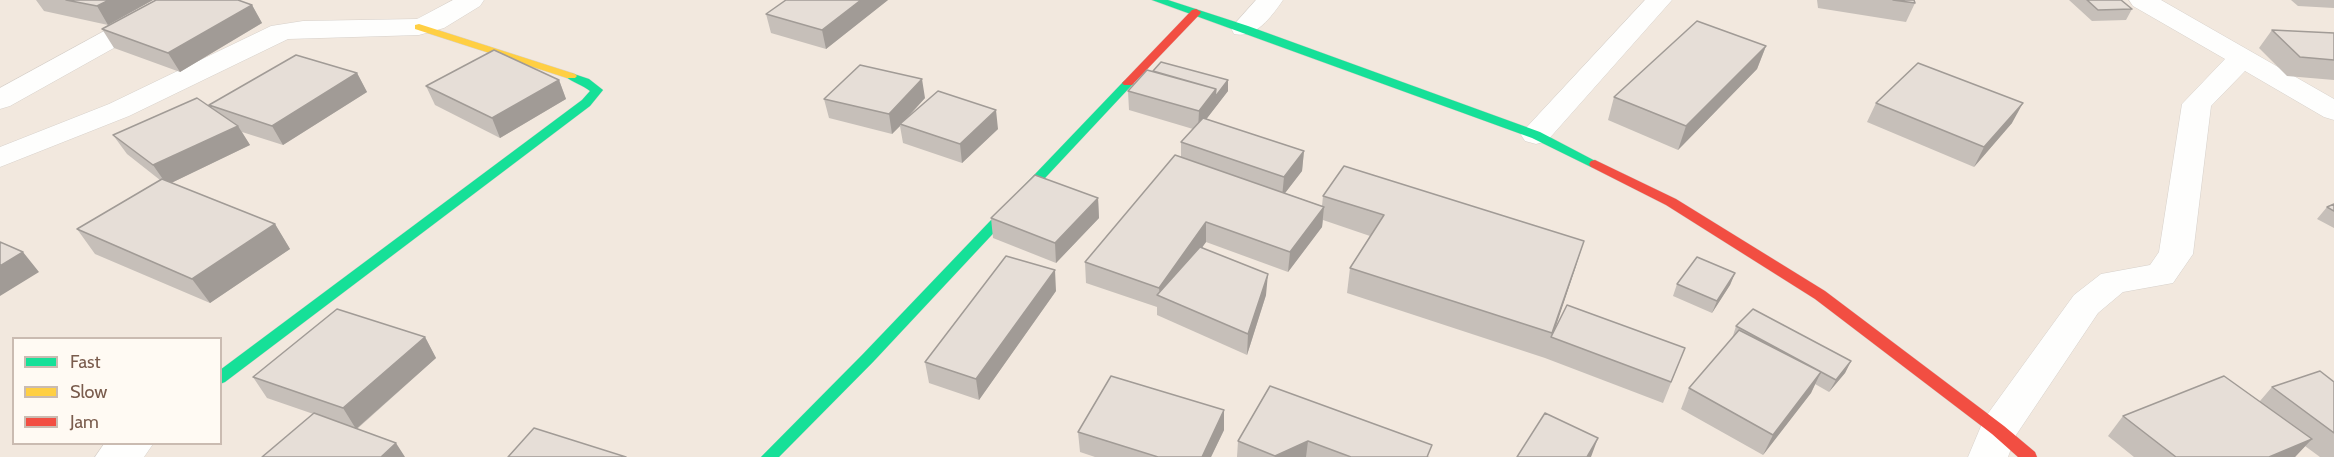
<!DOCTYPE html>
<html>
<head>
<meta charset="utf-8">
<style>
  body { margin:0 }
  #map { position:relative; width:2334px; height:457px; overflow:hidden; background:#f9f5f0; font-family:Cabin,sans-serif }
  canvas { display:block }
  .legend { position:absolute; left:12px; top:337px; width:210px; height:108px; box-sizing:border-box; background:#fffaf3; border:2px solid #cabbb1; margin:0; padding:8px 10px; list-style:none; font-size:18px; color:#7a5c4d }
  .legend li { display:flex; align-items:center; gap:12px; height:30px }
  .legend b { width:30px; border:2px solid #cabbb1 }
</style>
</head>
<body>
<div id="map">
<canvas width="2334" height="457"></canvas>
<ul class="legend">
<li><b style="height:8px;background:#16e098"></b>Fast</li>
<li><b style="height:8px;background:#ffcf43"></b>Slow</li>
<li><b style="height:8px;background:#f24e42"></b>Jam</li>
</ul>
</div>
<script>
const ctx = document.querySelector('canvas').getContext('2d');
ctx.lineJoin = 'round';
function paint(path, color) {
  ctx.fillStyle = color;
  ctx.fill(path, 'evenodd');
}
function strokePath(path, color, width, dash) {
  ctx.strokeStyle = color;
  ctx.lineWidth = width;
  ctx.lineCap = dash ? 'butt' : 'round';
  ctx.setLineDash(dash || []);
  ctx.stroke(path);
}
paint(new Path2D(`
  M0,0H2334V457H0ZM14,338H220V444H14Z`), '#f2e8de');
const street = new Path2D(`
  M161,0H193L189,6L10,106L0,109V88Z
  M453,0H484L480,6L444,28L419,35L288,39L129,116L0,167V147L109,104L271,26L303,21L417,19Z
  M1256,0H1283C1271,17 1256,39 1234,34L1231,28Z
  M1645,0H1672L1547,141L1536,144L1525,141L1521,135L1525,129Z
  M2129,0H2161L2334,99V120L2324,117L2245,71L2211,106L2193,254L2173,283L2123,292L2098,313L2016,435L2008,457H1968L1984,419L2074,295L2101,274L2150,265L2159,252L2182,104L2225,59L2133,6Z
  M104,444H153L144,457H95Z`);
const fast = new Path2D(`
  M1152,0H1168L1248,26L1540,132L1601,164L1599,167H1591L1532,138Z
  M571,73L589,79L603,90L590,106L225,382L220,384V370L582,100L590,91C583,85 571,82 565,76L567,74Z
  M1128,79L1132,81L1134,83L1132,85L873,362L779,457H761L863,354L1124,81Z`);
const slow = new Path2D(`
  M419,24L575,74L577,76L575,78H567L415,29V25Z`);
const jam = new Path2D(`
  M1196,9L1201,12L1200,14L1132,85H1124L1122,83L1124,81L1192,10Z
  M1595,160L1676,199L1825,291L2004,426L2035,452L2037,457H2018L1992,434L1815,299L1666,205L1591,167L1589,164L1591,161Z`);
strokePath(street, '#d7d1cb', 1);
strokePath(fast, '#d9d2cb', 1);
strokePath(slow, '#d9d2cb', 1);
strokePath(jam, '#d9d2cb', 1);
paint(street, '#fefefd');
paint(fast, '#16e098');
paint(slow, '#ffcf43');
paint(jam, '#f24e42');
paint(new Path2D(`
  M36,0H153L108,25L44,11Z
  M888,0L826,49L771,33L766,14Z
  M1817,0H1914L1915,3L1906,22L1818,8Z
  M2069,0H2121L2132,9L2126,20L2092,21Z
  M2291,0H2334V8L2298,6Z
  M252,5L262,23L180,72L114,48L102,29Z
  M2272,30L2334,33V80L2287,76L2259,48Z
  M1766,46L1757,69L1678,150L1608,120L1614,97Z
  M357,73L367,92L283,145L242,132L250,145L171,183L275,224L290,249L210,303L95,254L77,229L160,180L127,154L113,135L210,107L209,105Z
  M559,80L566,99L500,138L435,105L426,86Z
  M1128,91H1228L1206,119L1304,151L1302,171L1285,193L1322,206L1323,196L1576,266L1554,330L1685,348L1663,403L1545,358L1347,293L1350,268L1370,236L1323,220L1322,227L1288,272L1206,242L1202,247L1266,295L1247,355L1157,315V307L1086,283L1085,262L1181,157V142L1193,129L1129,110Z
  M925,98L910,115L998,129L962,163L903,143L900,126L892,134L829,118L824,99Z
  M1876,103L2012,123L1974,167L1867,122Z
  M1098,198L1099,218L1056,263L993,238L991,218Z
  M2334,204V228L2317,219L2327,207Z
  M1735,273L1730,285L1712,313L1673,296L1677,284Z
  M1056,291L979,400L929,383L925,362Z
  M1736,326L1851,361L1845,373L1829,392L1815,384L1811,393L1763,455L1681,409L1689,388L1732,339Z
  M425,337L436,358L357,429L267,398L253,377Z
  M2334,382V457H2320L2305,446L2295,457H2134L2108,436L2123,416L2260,401L2272,387Z
  M1270,386L1430,457H1237L1238,441Z
  M1224,410V430L1211,457H1095L1080,452L1078,432Z`), '#c6bfb9');
paint(new Path2D(`
  M109,0H153L108,25L97,6Z
  M861,0H888L826,49L822,30Z
  M252,5L262,23L180,72L168,53Z
  M1766,46L1757,69L1678,150L1686,126Z
  M357,73L367,92L283,145L272,126Z
  M922,79L925,98L901,124H900V126L892,134L889,114Z
  M559,80L566,99L500,138L492,118Z
  M1228,80V91L1198,130L1199,111L1216,89Z
  M2023,103L2012,123L1974,167L1984,147Z
  M996,110L998,129L962,163L960,144Z
  M238,126L250,145L167,185L153,165Z
  M1304,151L1302,171L1282,197L1284,177Z
  M1098,198L1099,218L1056,263L1055,243Z
  M1324,207L1322,227L1288,272L1290,252Z
  M1206,222V242L1166,299L1160,296L1159,288Z
  M275,224L290,249L210,303L192,279Z
  M1584,241L1576,266L1552,338L1551,337L1552,333Z
  M23,252L39,272L0,296V266Z
  M1055,270L1056,291L979,400L976,379Z
  M1735,273L1730,285L1712,313L1717,301Z
  M1268,274L1266,295L1247,355L1248,334Z
  M425,337L436,358L356,429L343,408Z
  M1851,361L1845,373L1829,392L1836,380Z
  M1821,372L1811,393L1763,455L1773,435Z
  M1224,410V430L1211,457H1202Z
  M1598,438L1591,457H1587Z
  M2312,439L2295,457H2269Z
  M1308,441L1306,457H1275V456Z
  M396,443L405,457H381Z`), '#a19b96');
const building = new Path2D(`
  M66,0H109L97,6Z
  M156,0H238L252,5L168,53L102,29Z
  M786,0H861L822,30L766,14Z
  M1893,0H1914L1915,3Z
  M2087,0H2121L2132,9L2098,10Z
  M1697,21L1766,46L1686,126L1614,97Z
  M2272,30L2334,33V60L2300,57Z
  M494,50L559,80L492,118L426,86Z
  M296,55L357,73L272,126L209,105Z
  M1161,62L1228,80L1215,97L1216,89L1153,71Z
  M1918,63L2023,103L1984,147L1876,103Z
  M860,65L922,79L889,114L824,99Z
  M1147,70L1216,89L1199,111L1128,91Z
  M938,91L996,110L960,144L900,124Z
  M197,98L238,126L153,165L113,135Z
  M1203,118L1304,151L1284,177L1181,142Z
  M1175,155L1324,207L1290,252L1206,222L1159,288L1085,262Z
  M1344,166L1584,241L1552,333L1350,268L1384,215L1323,196Z
  M1035,175L1098,198L1055,243L991,218Z
  M162,179L275,224L192,279L77,229Z
  M2334,204V211L2327,207Z
  M0,242L23,252L0,266Z
  M1200,247L1268,274L1248,334L1157,295Z
  M1006,256L1055,270L976,379L925,362Z
  M1697,257L1735,273L1717,301L1677,284Z
  M1567,305L1685,348L1671,382L1551,337Z
  M337,309L425,337L343,408L253,377Z
  M1753,309L1851,361L1836,380L1736,326Z
  M1739,330L1821,372L1773,435L1689,388Z
  M2320,371L2334,382V433L2272,387Z
  M1111,376L1224,410L1202,457H1158L1078,432Z
  M2224,376L2312,439L2269,457H2176L2123,416Z
  M1270,386L1432,445L1427,457H1351L1308,441L1275,456L1238,441Z
  M314,413L396,443L381,457H262Z
  M1545,413L1598,438L1587,457H1517Z
  M534,428L626,457H508Z`);
paint(building, '#e6ded7');
strokePath(building, '#a19b96', 1.5);
</script>
</body>
</html>
